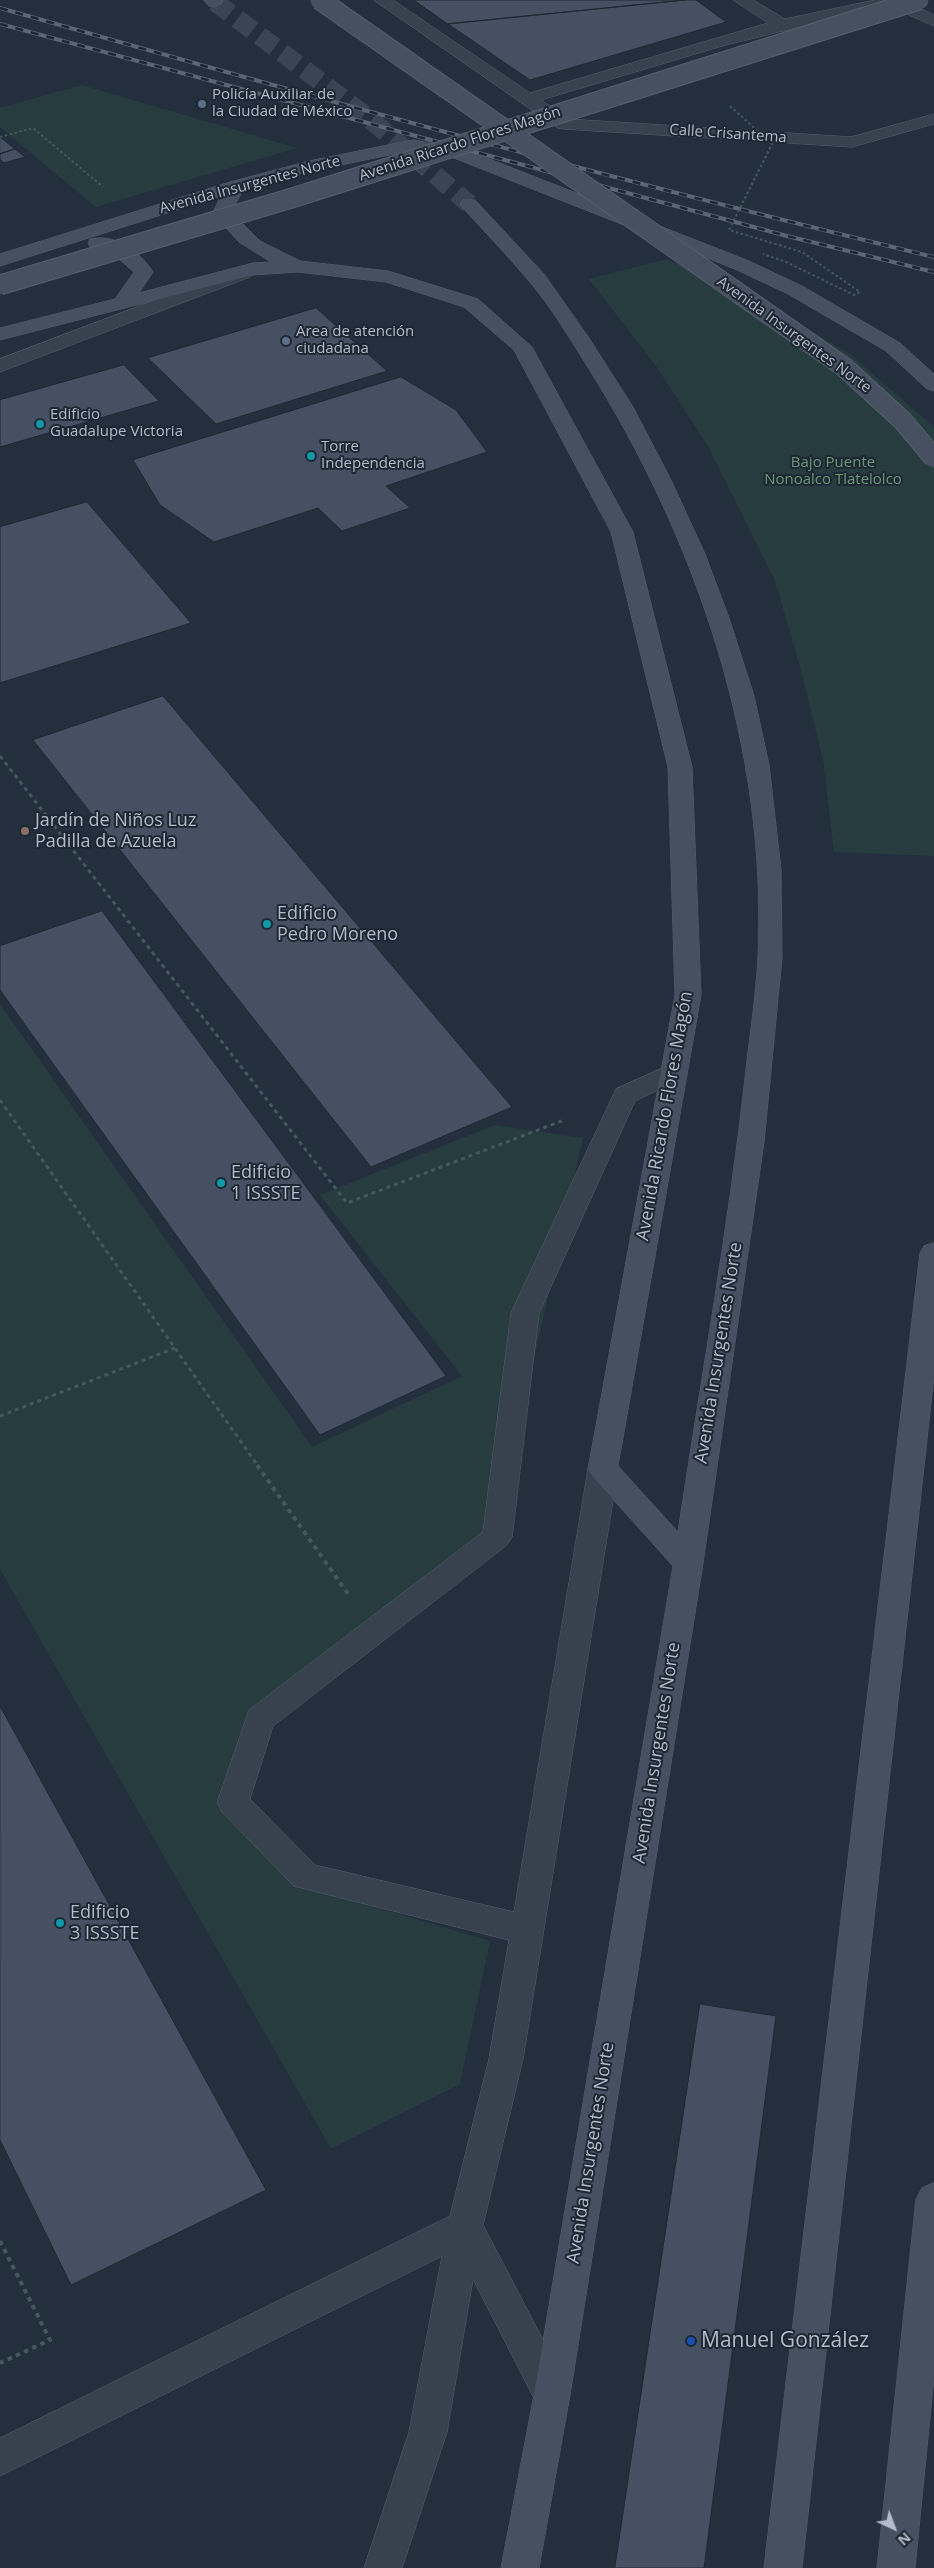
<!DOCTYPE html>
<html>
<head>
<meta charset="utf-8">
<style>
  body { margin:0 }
  #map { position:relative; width:934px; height:2568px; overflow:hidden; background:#242f3e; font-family:"Open Sans",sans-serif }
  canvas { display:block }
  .north { position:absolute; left:869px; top:2503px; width:50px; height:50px; -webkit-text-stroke:4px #1d2633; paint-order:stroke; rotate:137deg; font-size:14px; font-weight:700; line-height:20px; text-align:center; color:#b4bcc9 }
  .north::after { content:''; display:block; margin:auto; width:18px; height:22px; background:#b4bcc9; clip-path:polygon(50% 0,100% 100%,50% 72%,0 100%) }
</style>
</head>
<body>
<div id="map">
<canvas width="934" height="2568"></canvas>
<div class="north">N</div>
</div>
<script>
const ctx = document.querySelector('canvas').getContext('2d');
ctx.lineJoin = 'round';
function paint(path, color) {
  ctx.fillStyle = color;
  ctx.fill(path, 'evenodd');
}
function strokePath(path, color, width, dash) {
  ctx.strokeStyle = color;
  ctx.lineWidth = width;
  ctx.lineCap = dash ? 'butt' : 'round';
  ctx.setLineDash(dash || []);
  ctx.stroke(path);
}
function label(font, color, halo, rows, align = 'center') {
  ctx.font = font + ' "Open Sans",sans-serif';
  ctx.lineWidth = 4;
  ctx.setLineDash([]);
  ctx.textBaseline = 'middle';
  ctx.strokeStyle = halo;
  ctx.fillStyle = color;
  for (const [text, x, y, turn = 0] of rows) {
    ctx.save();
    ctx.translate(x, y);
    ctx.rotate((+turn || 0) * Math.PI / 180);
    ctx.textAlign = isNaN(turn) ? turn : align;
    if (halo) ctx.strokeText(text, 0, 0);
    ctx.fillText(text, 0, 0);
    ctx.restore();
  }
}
paint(new Path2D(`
  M82,85L297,148L96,207L0,127V108Z
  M667,259L756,298L851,355L934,427V856L834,852L823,760L800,667L775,581L708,446L656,366L589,279Z
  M0,1004L312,1447L462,1376L320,1195L495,1125L583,1138L526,1395L492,1533L248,1721L223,1812L301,1885L490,1941L460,2084L331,2149L0,1569Z`), '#263c3f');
const building = new Path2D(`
  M414,0H685L448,24Z
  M685,0H696L726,22L530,80L448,24Z
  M0,137L15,149L0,154Z
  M15,149L25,157L4,163L0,159V154Z
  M316,308L387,371L216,424L148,358Z
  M124,365L159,401L0,447V400Z
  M401,377L456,410L487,452L386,486L410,508L342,531L318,508L214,542L160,505L133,460Z
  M87,502L191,623L0,683V527Z
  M163,696L512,1107L371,1167L33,740Z
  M102,911L446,1376L320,1435L0,990V946Z
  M0,1706L266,2190L71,2285L0,2140Z
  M700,2004L776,2016L704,2568H615Z`);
paint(building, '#455162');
strokePath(building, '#1f2835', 1);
strokePath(new Path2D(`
  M215,2L370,119L469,204`), '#3a4453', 19, [19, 9]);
const lane = new Path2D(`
  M243,267L250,269L252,273L250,277L0,372V359Z
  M674,1063L683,1066L687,1072L683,1078L635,1101L539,1313L512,1537L507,1545L273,1726L250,1799L315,1865L514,1912L588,1469L593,1461L603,1458L613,1461L618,1469L523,2059L483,2225L565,2382L570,2395L565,2408L552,2413L539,2408L473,2279L447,2432L402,2568H364L409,2432L442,2256L0,2476V2438L450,2216L489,2059L509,1940L294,1886L222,1812L217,1803L249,1710L483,1532L511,1313L616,1089Z`);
const street = new Path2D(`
  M374,0H393L530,93L768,23L733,0H753L785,19L875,0H915L911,4L934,15V26L891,7L859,12L722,46L541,100L568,119L851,137L934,114V124L852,147L564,129L558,128Z`);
const secondary = new Path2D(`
  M204,0H222L223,2L215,7L209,6Z
  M414,140L464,149L749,261L802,286L900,343L934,374V391L927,389L886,351L788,294L735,269L454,158L414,150L311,171L239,191L241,194L231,212L260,241L300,261L388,271L478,299L532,347L633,532L692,767L701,995L618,1466L678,1532C701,1378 729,1225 746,1070C750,1033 756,995 758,958C768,751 698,543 589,369C570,339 552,308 529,281C508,256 485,232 463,208L460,204L463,200H475L544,274L589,338L633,407L671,480L705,554L729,618L754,696L769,765L781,869L782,958L764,1142L703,1563L570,2395L539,2568H501L534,2395L673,1566L593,1477L588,1469L675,995L668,767L611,532L514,350L464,307L386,282L298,272L253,275L0,340V328L115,299L134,272L111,252L90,247L88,243L90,239C116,233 140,252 153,272L139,293L253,263L271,262L239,242L215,216L213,212L221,196L0,266V254L230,182L309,161Z
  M934,1243V1376L802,2568H764L920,1253L924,1246Z
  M934,2183V2377L915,2568H877L916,2199L922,2188Z`);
strokePath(lane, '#565f6c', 1);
strokePath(street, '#565f6c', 1);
strokePath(secondary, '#565f6c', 1);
strokePath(new Path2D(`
  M0,137L33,128L103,187`), '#44595c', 2, [2.5, 2.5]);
strokePath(new Path2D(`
  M0,756L347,1203L564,1120
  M0,1100L258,1466
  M0,1416L175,1348`), '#44595c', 3, [4, 4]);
strokePath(new Path2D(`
  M257,1465L348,1594
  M0,2241L50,2340L0,2363`), '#44595c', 4, [4.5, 4.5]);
paint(lane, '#38414e');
paint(street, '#38414e');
paint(secondary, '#465061');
const rail = new Path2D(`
  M0,8C310,97 621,182 934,257
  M0,24L787,236L934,272`);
strokePath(rail, '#5a6575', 4);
strokePath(rail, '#1d2633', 2.5, [8]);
const secondaryBridge = new Path2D(`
  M320,0L844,367L903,421L934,458
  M0,285L292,198L919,0`);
strokePath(secondaryBridge, '#565f6c', 21, []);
strokePath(new Path2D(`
  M730,106L772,144L729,230L802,252L860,292L854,295L786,262L763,254`), '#44595c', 2, [2.5, 2.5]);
strokePath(secondaryBridge, '#465061', 19);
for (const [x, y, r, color] of [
  [202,104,5,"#5c6f8a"],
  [286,341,5,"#5c6f8a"],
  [40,424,5,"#0f9aa8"],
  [311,456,5,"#0f9aa8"],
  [25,831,5,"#8d6e63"],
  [267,924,5,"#0f9aa8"],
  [221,1183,5,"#0f9aa8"],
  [60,1923,5,"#0f9aa8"],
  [691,2341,5,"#1a4fb4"]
]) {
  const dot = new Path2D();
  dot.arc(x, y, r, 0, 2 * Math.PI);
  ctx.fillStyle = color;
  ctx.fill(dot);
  strokePath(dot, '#1d2633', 2);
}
label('15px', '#b4bcc9', '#1d2633', [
  ["Policía Auxiliar de",212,95],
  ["la Ciudad de México",212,112],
  ["Area de atención",296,332],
  ["ciudadana",296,349],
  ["Edificio",50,415],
  ["Guadalupe Victoria",50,432],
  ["Torre",321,447],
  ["Independencia",321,464]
], 'left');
label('15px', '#b4bcc9', '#1d2633', [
  ["Calle Crisantema",728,134,4],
  ["Avenida Ricardo Flores Magón",460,144,-18],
  ["Avenida Insurgentes Norte",250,185,-15],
  ["Avenida Insurgentes Norte",794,335,36]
]);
label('15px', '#6b9a76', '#1d2633', [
  ["Bajo Puente",833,463],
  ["Nonoalco Tlatelolco",833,480]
]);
label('18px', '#b4bcc9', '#1d2633', [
  ["Jardín de Niños Luz",35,821],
  ["Padilla de Azuela",35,842],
  ["Edificio",277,914],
  ["Pedro Moreno",277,935],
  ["Edificio",231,1173],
  ["1 ISSSTE",231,1194],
  ["Edificio",70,1913],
  ["3 ISSSTE",70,1934]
], 'left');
label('18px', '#b4bcc9', '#1d2633', [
  ["Avenida Ricardo Flores Magón",665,1116,-80],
  ["Avenida Insurgentes Norte",719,1353,-81],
  ["Avenida Insurgentes Norte",657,1753,-81],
  ["Avenida Insurgentes Norte",591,2153,-81]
]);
label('21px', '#b4bcc9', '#1d2633', [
  ["Manuel González",701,2341]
], 'left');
</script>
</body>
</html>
